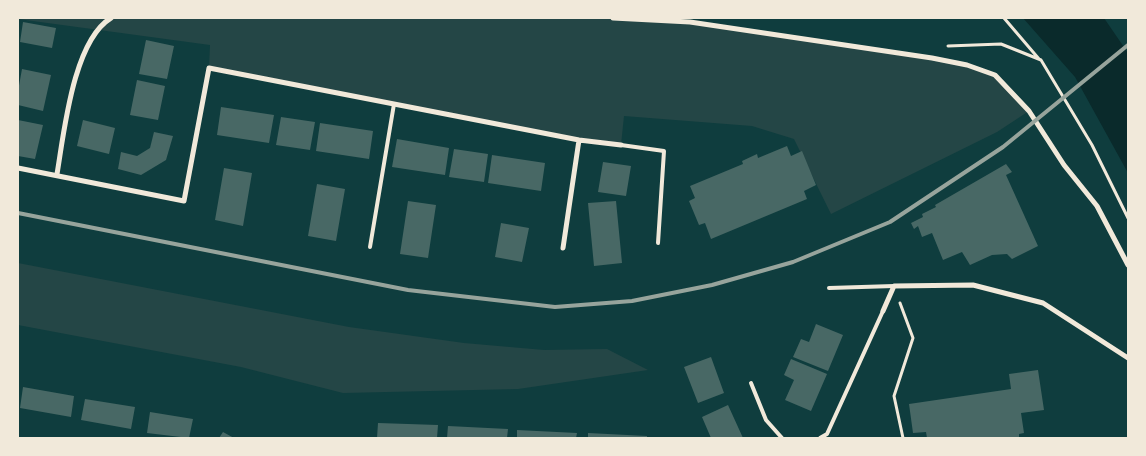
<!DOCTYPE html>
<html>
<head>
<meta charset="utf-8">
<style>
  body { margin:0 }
  #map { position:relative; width:1146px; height:456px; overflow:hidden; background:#0f3d3e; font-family:Barlow,sans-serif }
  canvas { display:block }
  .frame { position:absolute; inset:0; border:19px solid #f1e9da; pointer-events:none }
</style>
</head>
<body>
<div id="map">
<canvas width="1146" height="456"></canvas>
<div class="frame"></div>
</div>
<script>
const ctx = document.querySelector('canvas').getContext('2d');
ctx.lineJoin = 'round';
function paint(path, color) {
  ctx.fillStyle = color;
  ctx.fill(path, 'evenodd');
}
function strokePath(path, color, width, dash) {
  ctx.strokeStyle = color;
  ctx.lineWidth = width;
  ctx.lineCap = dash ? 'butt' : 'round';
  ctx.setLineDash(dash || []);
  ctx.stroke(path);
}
paint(new Path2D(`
  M18,18H613L690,22L932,58L995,75L1029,111L997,132L831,214L794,139L752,126L624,116L621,145L579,140L209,68L210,45L18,19Z
  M18,263L349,327L464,343L544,350L607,349L648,370L518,389L343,393L241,367L18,325Z`), '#244646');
paint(new Path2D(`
  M1023,18H1104L1128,53V173L1075,77Z`), '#0a2a2b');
paint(new Path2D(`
  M23,22L56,28L52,48L20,42Z
  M146,40L174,46L167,79L139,74Z
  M22,69L51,75L43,111L18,105V91Z
  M137,80L165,86L158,120L130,115Z
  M221,107L274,115L269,143L217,135Z
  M281,117L315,122L310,150L276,145Z
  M18,120L43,125L35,159L18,156Z
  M83,120L115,128L109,154L77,146Z
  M320,123L373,131L369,159L316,151Z
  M154,132L173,136L166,160L141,175L118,169L121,152L137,156L150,148Z
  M397,139L449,148L445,175L392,167Z
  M787,146L791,156L802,151L816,185L804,191L807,199L711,239L705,223L699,225L689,201L695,198L690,186L743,164L742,161L757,154L758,158Z
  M454,149L488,154L484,182L449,177Z
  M492,155L545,163L541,191L488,183Z
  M603,162L631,166L626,196L598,192Z
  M1006,164L1012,172L1006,175L1038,246L1012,259L1007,254L992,255L970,265L962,252L943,260L932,233L922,237L918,226L914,229L911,223L923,217L922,214L936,207L935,205Z
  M224,168L252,173L243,226L215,220Z
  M317,184L345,189L336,241L308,236Z
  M408,201L436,205L428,258L400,254Z
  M616,201L622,263L594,266L588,203Z
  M501,223L529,228L522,262L495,257Z
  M816,324L843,335L828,371L793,357L801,339L809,342Z
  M711,357L724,393L698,403L684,367Z
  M791,359L827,374L811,411L785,400L794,380L784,375Z
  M1038,370L1044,410L1021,413L1024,433L1019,434V438H998V437L927,438L926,432L913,433L909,404L1011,389L1009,374Z
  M23,387L74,396L71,417L20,408Z
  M85,399L135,407L131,429L81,420Z
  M728,405L743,438H711L702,417Z
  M150,412L193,419L189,438L147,433Z
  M378,423L438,425L437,438H377Z
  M448,426L508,429L507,438H447Z
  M517,430L577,433L576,438H517Z
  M223,432L234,438H219Z
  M588,433L647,436V438H588Z`), '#486865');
strokePath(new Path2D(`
  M1004,18L1039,59
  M948,46L1001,44L1041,60L1092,145L1128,218
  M900,303L913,338L894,396L903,438`), '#f1e9da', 3);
strokePath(new Path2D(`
  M621,145L664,151L658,243
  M370,247L394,104
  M829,288L894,286
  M751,383L766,420L782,438
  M820,438L827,434L883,311`), '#f1e9da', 4);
strokePath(new Path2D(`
  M613,18L690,22L932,58L967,65L995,75L1029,111L1064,165L1097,206L1128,265
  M18,168L184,201L209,68L579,140L621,145
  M57,174C64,133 73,41 111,18
  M563,248L579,140
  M883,311L894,286L973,285L1043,303L1128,358`), '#f1e9da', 5);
strokePath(new Path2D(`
  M18,213L408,290L555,307L632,301L712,285L793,262L890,222L1003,147L1128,45`), '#97a49c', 4);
</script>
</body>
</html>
